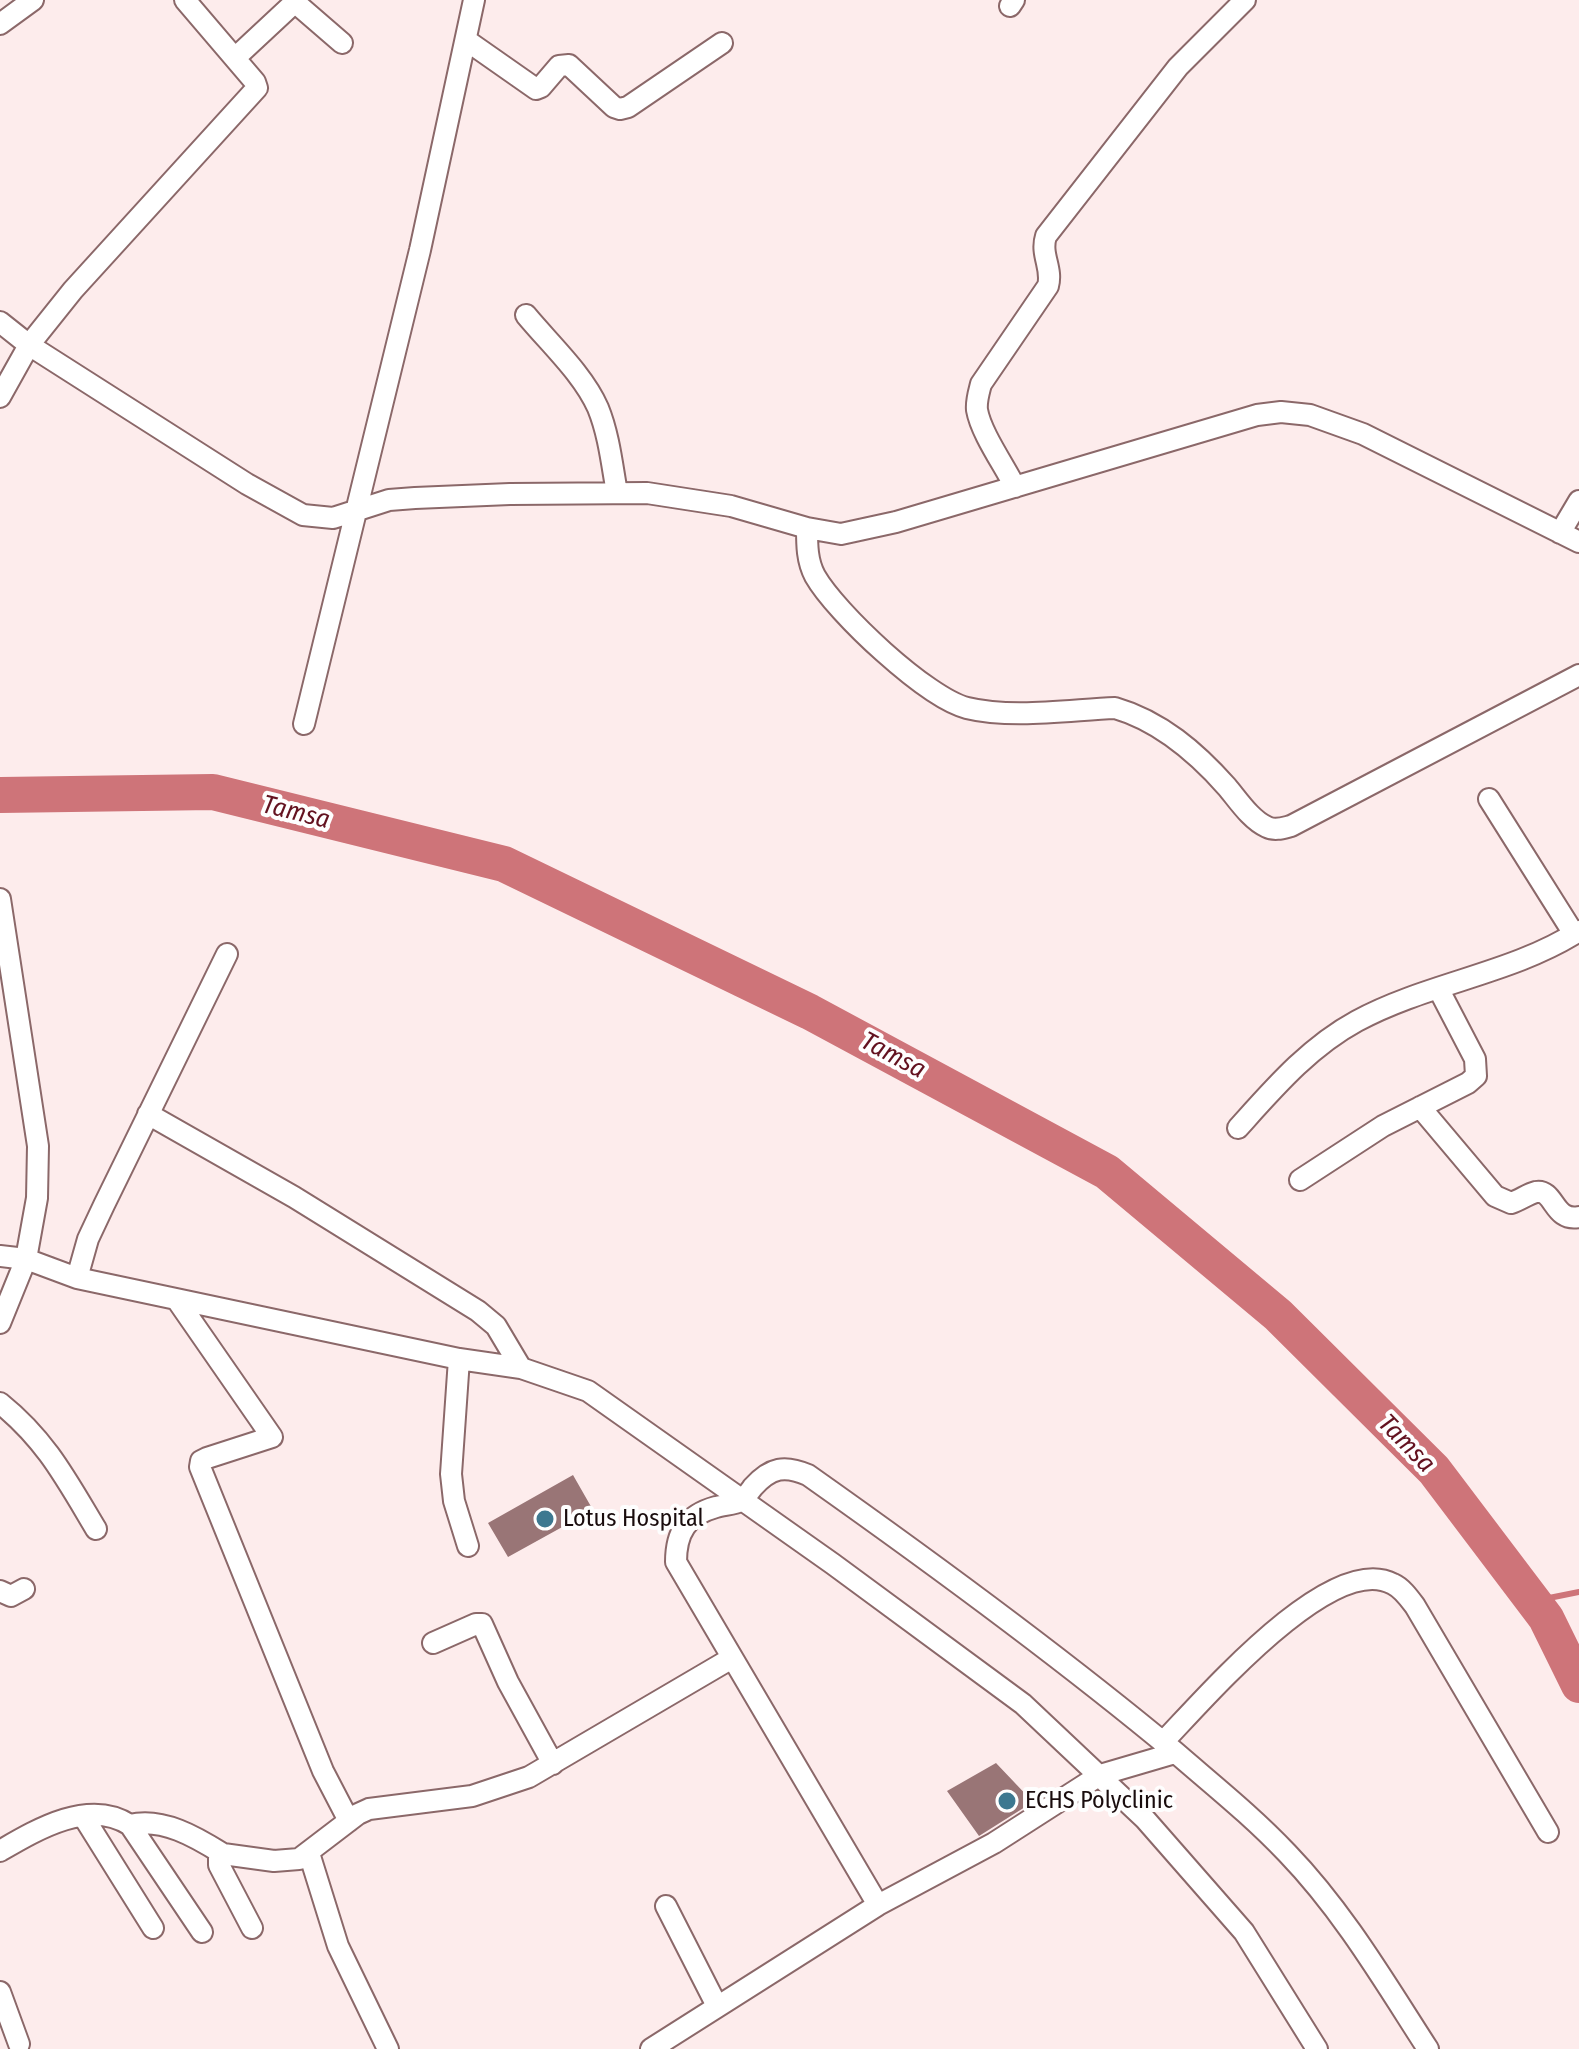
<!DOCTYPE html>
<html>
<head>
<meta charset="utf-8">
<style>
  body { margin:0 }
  canvas { display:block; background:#fdecec }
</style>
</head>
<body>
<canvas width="1579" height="2049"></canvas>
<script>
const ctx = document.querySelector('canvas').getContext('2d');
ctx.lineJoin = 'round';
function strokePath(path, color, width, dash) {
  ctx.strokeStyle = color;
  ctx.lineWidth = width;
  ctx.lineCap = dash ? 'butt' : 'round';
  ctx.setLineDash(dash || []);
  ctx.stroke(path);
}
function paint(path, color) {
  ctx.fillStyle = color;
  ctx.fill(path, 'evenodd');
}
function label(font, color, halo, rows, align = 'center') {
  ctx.font = font + ' "Fira Sans Condensed",sans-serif';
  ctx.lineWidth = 8;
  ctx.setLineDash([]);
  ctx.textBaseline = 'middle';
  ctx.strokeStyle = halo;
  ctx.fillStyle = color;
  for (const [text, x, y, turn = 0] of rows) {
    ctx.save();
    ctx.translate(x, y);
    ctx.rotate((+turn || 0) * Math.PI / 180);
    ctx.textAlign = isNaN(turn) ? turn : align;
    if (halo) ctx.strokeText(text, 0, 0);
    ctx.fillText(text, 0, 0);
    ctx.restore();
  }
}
strokePath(new Path2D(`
  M1534,1601L1579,1592`), '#ce7479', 6);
strokePath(new Path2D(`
  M0,795L213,792L504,864L810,1012L1107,1172L1278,1315L1434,1470L1546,1618L1579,1685`), '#ce7479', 36);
paint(new Path2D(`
  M573,1475L593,1510L508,1557L488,1523Z
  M996,1763L1033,1802L979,1836L947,1791Z`), '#997576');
const minor = new Path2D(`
  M1010,6L1014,0
  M0,24L33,0
  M466,40L536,89L541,87L559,66L569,65L614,107L620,109L628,107L722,43
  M235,58L293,4L298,5L342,43
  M526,315C550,344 583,374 598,408C609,435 612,465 617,493
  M0,322L29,345L247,484L303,515L333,518L389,500L415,498L510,494L647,493L731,506L807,528L841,534L896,522L1257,415L1281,412L1310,415L1363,434L1579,542
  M0,397L29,345L73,290L257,88L255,82L185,0
  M1015,487C1004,465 981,433 977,410C976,401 979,392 981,384L1048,286C1053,268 1040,255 1046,236L1178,67L1245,0
  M807,528C807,545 807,561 815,576C836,613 927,698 967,708C1012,719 1069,710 1115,708C1160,721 1196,752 1227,787C1238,800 1251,820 1267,827C1275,831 1283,828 1291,826L1579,675
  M1560,533L1579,501
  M304,724L420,250L474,0
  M1489,799L1574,934
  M0,899L38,1146L37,1198L26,1259L0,1323
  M1420,1107L1495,1196L1511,1203C1520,1200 1528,1194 1536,1192C1555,1189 1553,1222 1579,1217
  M148,1114L294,1197L478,1311L496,1326L521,1368
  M1238,1128C1274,1088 1309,1047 1357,1021C1427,983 1512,974 1579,931
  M1300,1180L1383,1126L1468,1083L1476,1076L1475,1059L1438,988
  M0,1256L26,1259L77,1278L459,1359L521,1368L588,1391L833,1564L1023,1704L1145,1819L1244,1932L1317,2049
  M77,1278L88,1239L104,1205L227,954
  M177,1300L272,1437L207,1458L201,1461L200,1467L323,1771L349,1821
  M459,1359L451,1474L454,1501L468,1546
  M0,1403C46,1440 66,1479 96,1529
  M0,1591L11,1596L24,1589
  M433,1643L476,1624H482L508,1682L553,1764
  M1163,1742C1202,1702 1331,1550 1393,1584C1402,1588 1409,1598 1415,1606L1548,1832
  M83,1816L153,1928
  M130,1825C162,1817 196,1837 223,1854
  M0,1851C36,1830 89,1798 130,1825L202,1932
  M309,1853L338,1946L388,2049
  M878,1905L676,1562C676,1532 687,1515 716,1507C723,1505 735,1504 741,1501C745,1498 750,1491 753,1487C771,1467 785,1465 808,1475C934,1564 1057,1654 1175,1752C1213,1785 1252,1816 1287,1853C1343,1911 1384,1981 1428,2049
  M666,1906L717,2006
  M252,1928L219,1865V1858L223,1854L274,1861L299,1859L358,1814L369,1809L472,1796L529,1777L732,1658
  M0,1992L19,2044
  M651,2049L878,1905L994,1843L1100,1775L1175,1753`);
strokePath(minor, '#8b6869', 24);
strokePath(minor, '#fff', 20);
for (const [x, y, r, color] of [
  [545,1519,10,"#3d7890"],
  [1007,1801,10,"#3d7890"]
]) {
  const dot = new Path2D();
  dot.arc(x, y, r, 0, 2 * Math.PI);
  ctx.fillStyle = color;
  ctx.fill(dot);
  strokePath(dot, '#fefefe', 3);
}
label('24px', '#190c0d', '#fefefe', [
  ["Lotus Hospital",563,1519],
  ["ECHS Polyclinic",1025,1801]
], 'left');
label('italic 26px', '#631220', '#fefefe', [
  ["Tamsa",296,813,14],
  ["Tamsa",893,1056,28],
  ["Tamsa",1406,1444,46]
]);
</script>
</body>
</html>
